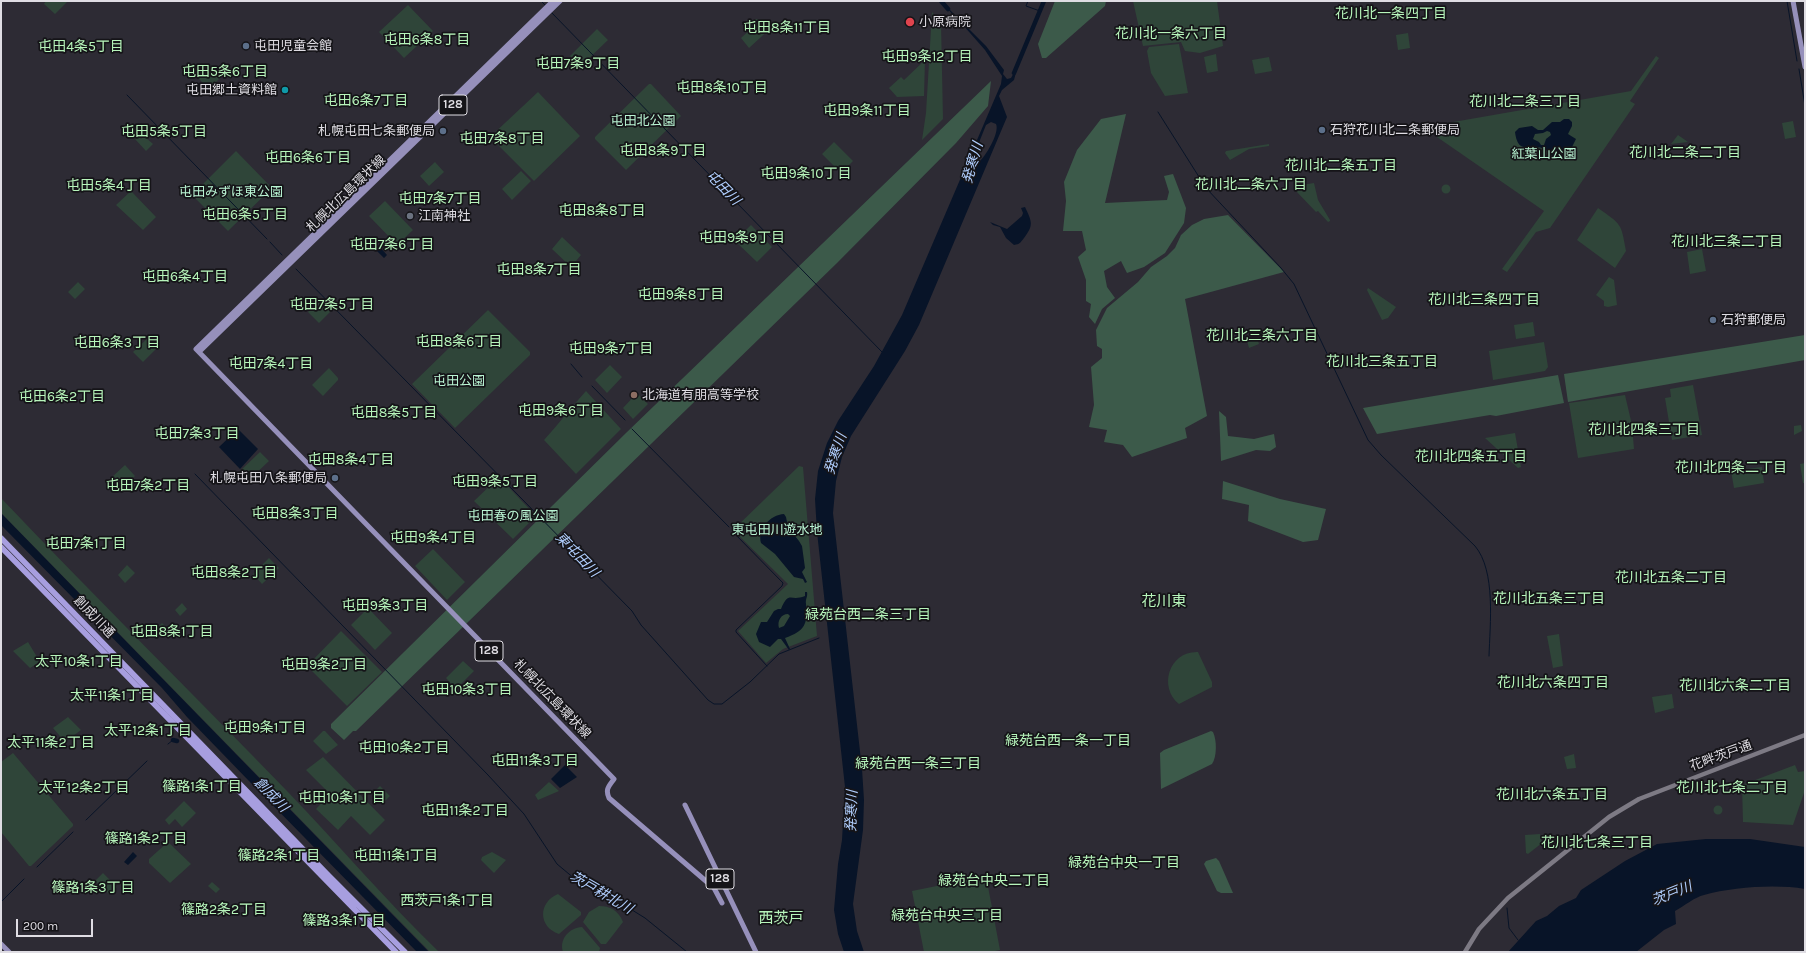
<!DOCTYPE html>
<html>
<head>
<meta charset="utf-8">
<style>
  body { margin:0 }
  #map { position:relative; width:1806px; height:953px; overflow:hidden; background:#2d2b34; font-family:Karla,sans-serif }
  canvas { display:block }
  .frame { position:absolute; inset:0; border:2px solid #dfdde3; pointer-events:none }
  .scale { position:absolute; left:16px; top:919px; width:77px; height:18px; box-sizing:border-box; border:2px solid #dfdde3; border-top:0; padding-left:5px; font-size:12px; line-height:14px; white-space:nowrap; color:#dfdde3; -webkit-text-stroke:3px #151418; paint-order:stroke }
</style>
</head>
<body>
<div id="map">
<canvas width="1806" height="953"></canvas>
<div class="frame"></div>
<div class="scale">200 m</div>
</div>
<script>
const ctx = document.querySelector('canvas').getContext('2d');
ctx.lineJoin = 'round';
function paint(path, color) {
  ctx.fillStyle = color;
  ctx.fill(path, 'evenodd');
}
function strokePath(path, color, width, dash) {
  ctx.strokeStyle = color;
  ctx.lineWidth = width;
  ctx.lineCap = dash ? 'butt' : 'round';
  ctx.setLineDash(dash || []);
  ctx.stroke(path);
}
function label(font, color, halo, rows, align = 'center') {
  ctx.font = font + ' Karla,"Noto Sans JP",sans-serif';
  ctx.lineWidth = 3.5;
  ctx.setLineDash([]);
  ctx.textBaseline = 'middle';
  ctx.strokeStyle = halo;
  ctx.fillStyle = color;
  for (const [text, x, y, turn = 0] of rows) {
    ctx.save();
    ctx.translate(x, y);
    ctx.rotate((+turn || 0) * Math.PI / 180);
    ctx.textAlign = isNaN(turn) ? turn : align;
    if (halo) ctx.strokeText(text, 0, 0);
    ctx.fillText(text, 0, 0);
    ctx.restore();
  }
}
paint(new Path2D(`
  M46,1H66L67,2L55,14L44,4Z
  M1133,1H1217L1223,46L1200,53L1185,51L1181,42L1143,46Z
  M408,5L433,31L404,58L379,32Z
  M932,12L941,23L943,119L922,140L926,113Z
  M755,19L766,20L772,27L749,48L741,38L753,27Z
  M597,29L608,40L580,67L570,56Z
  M1408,33L1410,48L1398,50L1396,35Z
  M1179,44L1188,93L1165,96L1151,73L1147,51L1149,47Z
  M1216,54L1218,71L1207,73L1204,57Z
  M1656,56L1659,58L1630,101L1635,104L1550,228L1536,232L1507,272L1502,269L1544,211L1437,137L1436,125L1631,91Z
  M1269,57L1272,71L1255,74L1252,60Z
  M925,60L924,96L897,97L889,88L901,77L904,80Z
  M212,65L223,75L209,89L198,78Z
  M649,84H651L681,116L626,170L595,139V137Z
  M538,92L580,136L534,181L490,137Z
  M1793,121L1796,137L1785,139L1782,123Z
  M1678,135L1688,142L1671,144Z
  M138,136L141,139L144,136L153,144L146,151L135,139Z
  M834,142L853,161L841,173L822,154Z
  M1269,144V146L1249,149L1230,160L1225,153L1226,151Z
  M236,151L271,187V189L228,231L192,195Z
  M435,162L444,172L429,186L420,176Z
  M521,171L531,181L512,200L502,189Z
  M1314,183L1318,200L1330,220V221L1328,222L1318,211L1316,212L1296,191L1295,186Z
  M1441.5 189a4.5 4.5 0 1 1 9 0a4.5 4.5 0 1 1-9 0Z
  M131,191L156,217L143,230L116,205Z
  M385,201L413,230L397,245L369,216Z
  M1598,208C1622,225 1621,223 1626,251L1615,268L1577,240Z
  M751,225L772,247L757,262L735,241Z
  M562,237L581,255L571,267L552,249Z
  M1702,249L1706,271L1690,274L1687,252Z
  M1609,277L1614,280L1617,305L1608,307L1604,306V301L1596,295Z
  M78,282L85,289L75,299L68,292Z
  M1368,288L1396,307L1388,318L1382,320L1367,290Z
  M320,300L331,311L319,323L308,312Z
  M488,310L530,352V355L455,428L412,384Z
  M1533,322L1535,336L1516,339L1514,325Z
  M150,336L159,346L143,362L133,352Z
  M1257,338L1259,344L1249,348L1247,341Z
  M1544,342L1548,367L1545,371L1493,380L1489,351Z
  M610,365L622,377L607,393L595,380Z
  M329,368L338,378V380L323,396L312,385Z
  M1693,385L1702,435L1672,440L1665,398L1671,397L1670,389Z
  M586,391L621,429L576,474L544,440C559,424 571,407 586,391Z
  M637,393L648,404L633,419L623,408Z
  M1625,395L1632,425L1634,449L1578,458L1569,403Z
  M1801,425L1802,431L1794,435V426Z
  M1515,433L1521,467L1518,468L1485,438Z
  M260,452L269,461L249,480L240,471Z
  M1805,463V483H1803L1800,464Z
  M125,465L135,476L123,488L112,477Z
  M799,466L803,467L817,636L783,649L766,663L738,631L788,584L733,530Z
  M1762,467L1764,483L1734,488L1731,471Z
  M499,477L536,516L513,539L474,501Z
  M1,498C95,597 192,693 287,791C338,844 386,901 439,952H430L1,513Z
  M433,549L465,582L447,600L415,566Z
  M269,558L279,568L262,584L253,574Z
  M127,565L135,573L125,583L118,575Z
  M182,603L187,609L180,616L175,610Z
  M368,608L392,633L375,650L351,625Z
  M162,623L168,629L161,636L155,630Z
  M341,631L382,672L347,706L307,666Z
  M1559,634L1563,666L1553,668L1547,636Z
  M28,642L40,662L30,668L13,651Z
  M1198,652L1212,682V687L1179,704C1158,687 1169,651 1198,652Z
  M463,661L474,671L456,689L446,678Z
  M1672,694L1674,708L1655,713L1652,697Z
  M68,717L81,730L65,742L53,728Z
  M323,731H325L338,745L326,754L313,741Z
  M13,753L73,824V826L31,866H29L1,832V762Z
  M1574,754L1576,768L1567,769L1564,757Z
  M323,757L385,820L370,835L351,816L338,830L316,809L330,794L306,770Z
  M1795,765L1798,772L1805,771V790L1793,825L1743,822L1742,785Z
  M549,782L559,791L538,800L535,795Z
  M380,786L390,796L382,804L372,794Z
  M184,801L196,813L182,827L175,819L169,825L165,820Z
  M1713.5 810a4.5 4.5 0 1 1 9 0a4.5 4.5 0 1 1-9 0Z
  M1540,834L1542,843L1528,854L1526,853L1525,835Z
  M168,842L191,864L170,883L149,863V859Z
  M492,852L506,860L494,873L481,860L482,857Z
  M103,873L117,887L110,895L95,881Z
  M986,876L1000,950L990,952H924L912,891Z
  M212,882L220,889L216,893L208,886Z
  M558,894L581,912V915L559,934C538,927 538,902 558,894Z
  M599,906C610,906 618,910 623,922L606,944H601L583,922L589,912Z
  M582,927L600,948L599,952H563C559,939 569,928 582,927Z`), '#2f4539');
paint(new Path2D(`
  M1055,1H1106L1105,6L1046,58H1042L1038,44Z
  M991,81L988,106L956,143L837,263L356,731H353L344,740L331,728V724L627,432Z
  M1126,114L1105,203L1167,200L1169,192L1164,176L1173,174L1186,208L1184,223L1165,253L1144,267L1127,273L1121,261L1104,271L1107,287L1115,298L1102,309L1095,324L1089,317L1091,304L1086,301V280L1078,257L1086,250L1082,231H1063L1066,201L1064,182L1077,150L1101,119Z
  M1228,215L1284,272L1185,299L1207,416L1185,428L1187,438L1132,457L1123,445L1104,442L1107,430L1089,427L1094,405L1091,367L1102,358V349L1097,346L1096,330L1107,308L1138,282L1151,267L1167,256L1175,248L1181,235L1192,225L1204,219Z
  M1805,335V360L1568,402L1564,374Z
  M1558,375L1564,403L1496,416L1490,415L1377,434L1363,408Z
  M1219,411L1226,417L1228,436L1254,439L1274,434L1276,447L1270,451L1256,450L1221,461Z
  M1223,481L1280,499L1326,509L1318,540L1303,542L1248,521L1249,505L1222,499Z
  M1211,731L1213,732C1217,740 1217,757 1212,764L1161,789L1160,753L1164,750Z
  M1216,858L1219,861L1233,893H1221L1217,891L1204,864L1206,861Z`), '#3c5a4a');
paint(new Path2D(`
  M943,3L986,46L1004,70L1003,74L1007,79L1011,78L1018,65L1014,80L1002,90L999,96L1007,117L919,325L905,351L851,436L842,457L836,481L833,513L862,769L864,800L863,830L853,904L857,931L864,952H844L838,934L834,910L838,864L842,840L845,787L817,532L815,499L818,471L827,443L838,421L874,366L902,315L1001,84L1002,76L985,50L963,25L958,21ZM991,122L996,124C1000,133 985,157 979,162L976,160L980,140L986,125Z
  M1564,119H1569L1572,122V126L1568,134L1576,139L1571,149L1563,157L1554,158C1550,154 1548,150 1542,148C1529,144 1518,155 1515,132L1519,128L1532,126L1538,130H1543L1552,122H1560ZM1547,131L1550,132L1551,135L1546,139L1544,145H1541L1539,142L1533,139L1535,134L1543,133Z
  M1025,207C1032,222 1034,225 1024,238C1020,243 1020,244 1014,245L1006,238L1000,227L993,225L990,222L1007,229L1022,216L1023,213L1021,208Z
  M378,245L387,255L384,258L375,249Z
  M238,429L258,449L240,469L219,447Z
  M1,513L429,952H417L249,781L187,717L162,688L1,525Z
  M784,514L786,517L788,527L799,541L802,546L805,568L802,572L807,582L805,583L803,579L794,577L775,554L761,543C757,529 770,515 784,514Z
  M805,592H807C808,597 805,599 806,604C808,624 805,631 785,638L790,649L789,650L781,639H778L770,647L759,642L756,634L761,622H767L774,611L778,609H781C789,590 790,602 805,596ZM788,614L790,616L784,626L779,628C777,621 781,614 788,614Z
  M565,765L577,777L560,788L551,779Z
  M1706,839H1750L1805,847V889C1776,884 1733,887 1704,895C1695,897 1684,906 1675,911L1676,924L1664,930L1636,952H1508L1536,921L1547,916L1559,906L1576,898L1581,890L1625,861L1657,844Z
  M133,852L137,856L128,865L124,862Z`), '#081428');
strokePath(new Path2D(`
  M541,1L545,5
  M1028,1L1026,6L1040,11
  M1787,1L1797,61
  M551,12L882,352
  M1799,69L1805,106
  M127,95L267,239
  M1158,112L1206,188L1281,268L1294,284L1368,440L1381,455L1475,546C1496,571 1490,624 1489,656
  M270,242L282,255
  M296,269L632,611L641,625L708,700L714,704H722L750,682L779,654L819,638
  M571,364L582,377
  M592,386L625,420
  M632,429L729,527
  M195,474L488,775L524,814L557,864L575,879L595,887L645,918L687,952
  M734,533L783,583L782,586L736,630V632L767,666
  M168,744L173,740
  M86,820L147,761
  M37,867L73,832
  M1,902L24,879
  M1507,908L1509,928L1518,940`), '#081428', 1);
strokePath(new Path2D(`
  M941,1L948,9
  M1014,73L1044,1
  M173,740L177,741`), '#081428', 4.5);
strokePath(new Path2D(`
  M1465,952L1479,929L1508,898L1609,817L1639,799L1805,735`), '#7d7a84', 4.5);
strokePath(new Path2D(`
  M553,1L196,349L614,779C609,786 605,789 609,798L714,888L722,903
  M1793,1L1805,67
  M199,352L560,1
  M685,805L756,952
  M1,944L9,952`), '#9690bb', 5);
strokePath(new Path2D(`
  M1,538L329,876L405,952
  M1,547L396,952`), '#a79edf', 5.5);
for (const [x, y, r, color] of [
  [910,22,5,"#e0444e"],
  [246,46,4,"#5c6f8a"],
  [285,90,4,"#0f9aa8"],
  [1322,130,4,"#5c6f8a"],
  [443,131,4,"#5c6f8a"],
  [410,216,4,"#6b7280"],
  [1713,320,4,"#5c6f8a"],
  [634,395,4,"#8d6e63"],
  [335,478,4,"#5c6f8a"]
]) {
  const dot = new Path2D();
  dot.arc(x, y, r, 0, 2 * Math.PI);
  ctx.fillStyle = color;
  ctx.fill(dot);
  strokePath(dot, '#151418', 1.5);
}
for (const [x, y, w] of [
  [453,105,28],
  [489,651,28],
  [720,879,28]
]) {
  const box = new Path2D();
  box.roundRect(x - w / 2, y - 10, w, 20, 3);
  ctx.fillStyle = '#151418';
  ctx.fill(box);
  strokePath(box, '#dfdde3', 1);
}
label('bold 12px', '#dfdde3', null, [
  ["128",453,105],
  ["128",489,651],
  ["128",720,879]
]);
label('13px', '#dfdde3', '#151418', [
  ["小原病院",919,22],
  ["屯田児童会館",254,46],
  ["屯田郷土資料館",277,90,"right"],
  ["石狩花川北二条郵便局",1330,130],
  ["札幌屯田七条郵便局",435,131,"right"],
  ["江南神社",418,216],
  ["石狩郵便局",1721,320],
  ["北海道有朋高等学校",642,395],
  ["札幌屯田八条郵便局",327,478,"right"]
], 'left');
label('13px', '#b9f4d3', '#151418', [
  ["屯田北公園",643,121],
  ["紅葉山公園",1544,154],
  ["屯田みずほ東公園",231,192],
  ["屯田公園",459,381],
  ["屯田春の風公園",513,516],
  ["東屯田川遊水地",777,530]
]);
label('13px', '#dfdde3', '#151418', [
  ["札幌北広島環状線",346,194,-44],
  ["創成川通",94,617,46],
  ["札幌北広島環状線",552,699,46],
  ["花畔茨戸通",1721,756,-20]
]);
label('14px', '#b7f5bb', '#151418', [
  ["花川北一条四丁目",1391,14],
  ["屯田8条11丁目",787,28],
  ["花川北一条六丁目",1171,34],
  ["屯田6条8丁目",427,40],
  ["屯田4条5丁目",81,47],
  ["屯田9条12丁目",927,57],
  ["屯田7条9丁目",578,64],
  ["屯田5条6丁目",225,72],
  ["屯田8条10丁目",722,88],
  ["屯田6条7丁目",366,101],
  ["花川北二条三丁目",1525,102],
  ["屯田9条11丁目",867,111],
  ["屯田5条5丁目",164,132],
  ["屯田7条8丁目",502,139],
  ["屯田8条9丁目",663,151],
  ["花川北二条二丁目",1685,153],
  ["屯田6条6丁目",308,158],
  ["花川北二条五丁目",1341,166],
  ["屯田9条10丁目",806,174],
  ["花川北二条六丁目",1251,185],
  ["屯田5条4丁目",109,186],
  ["屯田7条7丁目",440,199],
  ["屯田8条8丁目",602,211],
  ["屯田6条5丁目",245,215],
  ["屯田9条9丁目",742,238],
  ["花川北三条二丁目",1727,242],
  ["屯田7条6丁目",392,245],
  ["屯田8条7丁目",539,270],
  ["屯田6条4丁目",185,277],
  ["屯田9条8丁目",681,295],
  ["花川北三条四丁目",1484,300],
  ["屯田7条5丁目",332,305],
  ["花川北三条六丁目",1262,336],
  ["屯田8条6丁目",459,342],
  ["屯田6条3丁目",117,343],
  ["屯田9条7丁目",611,349],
  ["花川北三条五丁目",1382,362],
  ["屯田7条4丁目",271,364],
  ["屯田6条2丁目",62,397],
  ["屯田9条6丁目",561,411],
  ["屯田8条5丁目",394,413],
  ["花川北四条三丁目",1644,430],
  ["屯田7条3丁目",197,434],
  ["花川北四条五丁目",1471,457],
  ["屯田8条4丁目",351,460],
  ["花川北四条二丁目",1731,468],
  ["屯田9条5丁目",495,482],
  ["屯田7条2丁目",148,486],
  ["屯田8条3丁目",295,514],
  ["屯田9条4丁目",433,538],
  ["屯田7条1丁目",86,544],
  ["屯田8条2丁目",234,573],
  ["花川北五条二丁目",1671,578],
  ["花川北五条三丁目",1549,599],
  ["屯田9条3丁目",385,606],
  ["緑苑台西二条三丁目",868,615],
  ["屯田8条1丁目",172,632],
  ["太平10条1丁目",79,662],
  ["屯田9条2丁目",324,665],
  ["花川北六条四丁目",1553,683],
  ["花川北六条二丁目",1735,686],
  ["屯田10条3丁目",467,690],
  ["太平11条1丁目",112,696],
  ["屯田9条1丁目",265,728],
  ["太平12条1丁目",148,731],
  ["緑苑台西一条一丁目",1068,741],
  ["太平11条2丁目",51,743],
  ["屯田10条2丁目",404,748],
  ["屯田11条3丁目",535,761],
  ["緑苑台西一条三丁目",918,764],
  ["篠路1条1丁目",202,787],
  ["太平12条2丁目",84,788],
  ["花川北七条二丁目",1732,788],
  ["花川北六条五丁目",1552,795],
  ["屯田10条1丁目",342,798],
  ["屯田11条2丁目",465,811],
  ["篠路1条2丁目",146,839],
  ["花川北七条三丁目",1597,843],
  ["篠路2条1丁目",279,856],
  ["屯田11条1丁目",396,856],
  ["緑苑台中央一丁目",1124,863],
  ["緑苑台中央二丁目",994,881],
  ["篠路1条3丁目",93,888],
  ["西茨戸1条1丁目",447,901],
  ["篠路2条2丁目",224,910],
  ["緑苑台中央三丁目",947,916],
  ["篠路3条1丁目",344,921]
]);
label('italic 14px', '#b0cefe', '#151418', [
  ["発寒川",973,163,-74],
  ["屯田川",723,188,46],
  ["発寒川",836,454,-72],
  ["東屯田川",577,555,46],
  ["創成川",271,795,46],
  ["発寒川",852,811,-88],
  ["茨戸耕北川",601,893,30],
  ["茨戸川",1672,894,-22]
]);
label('15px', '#b7f5bb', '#151418', [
  ["花川東",1164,602],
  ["西茨戸",781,919]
]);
</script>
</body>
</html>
